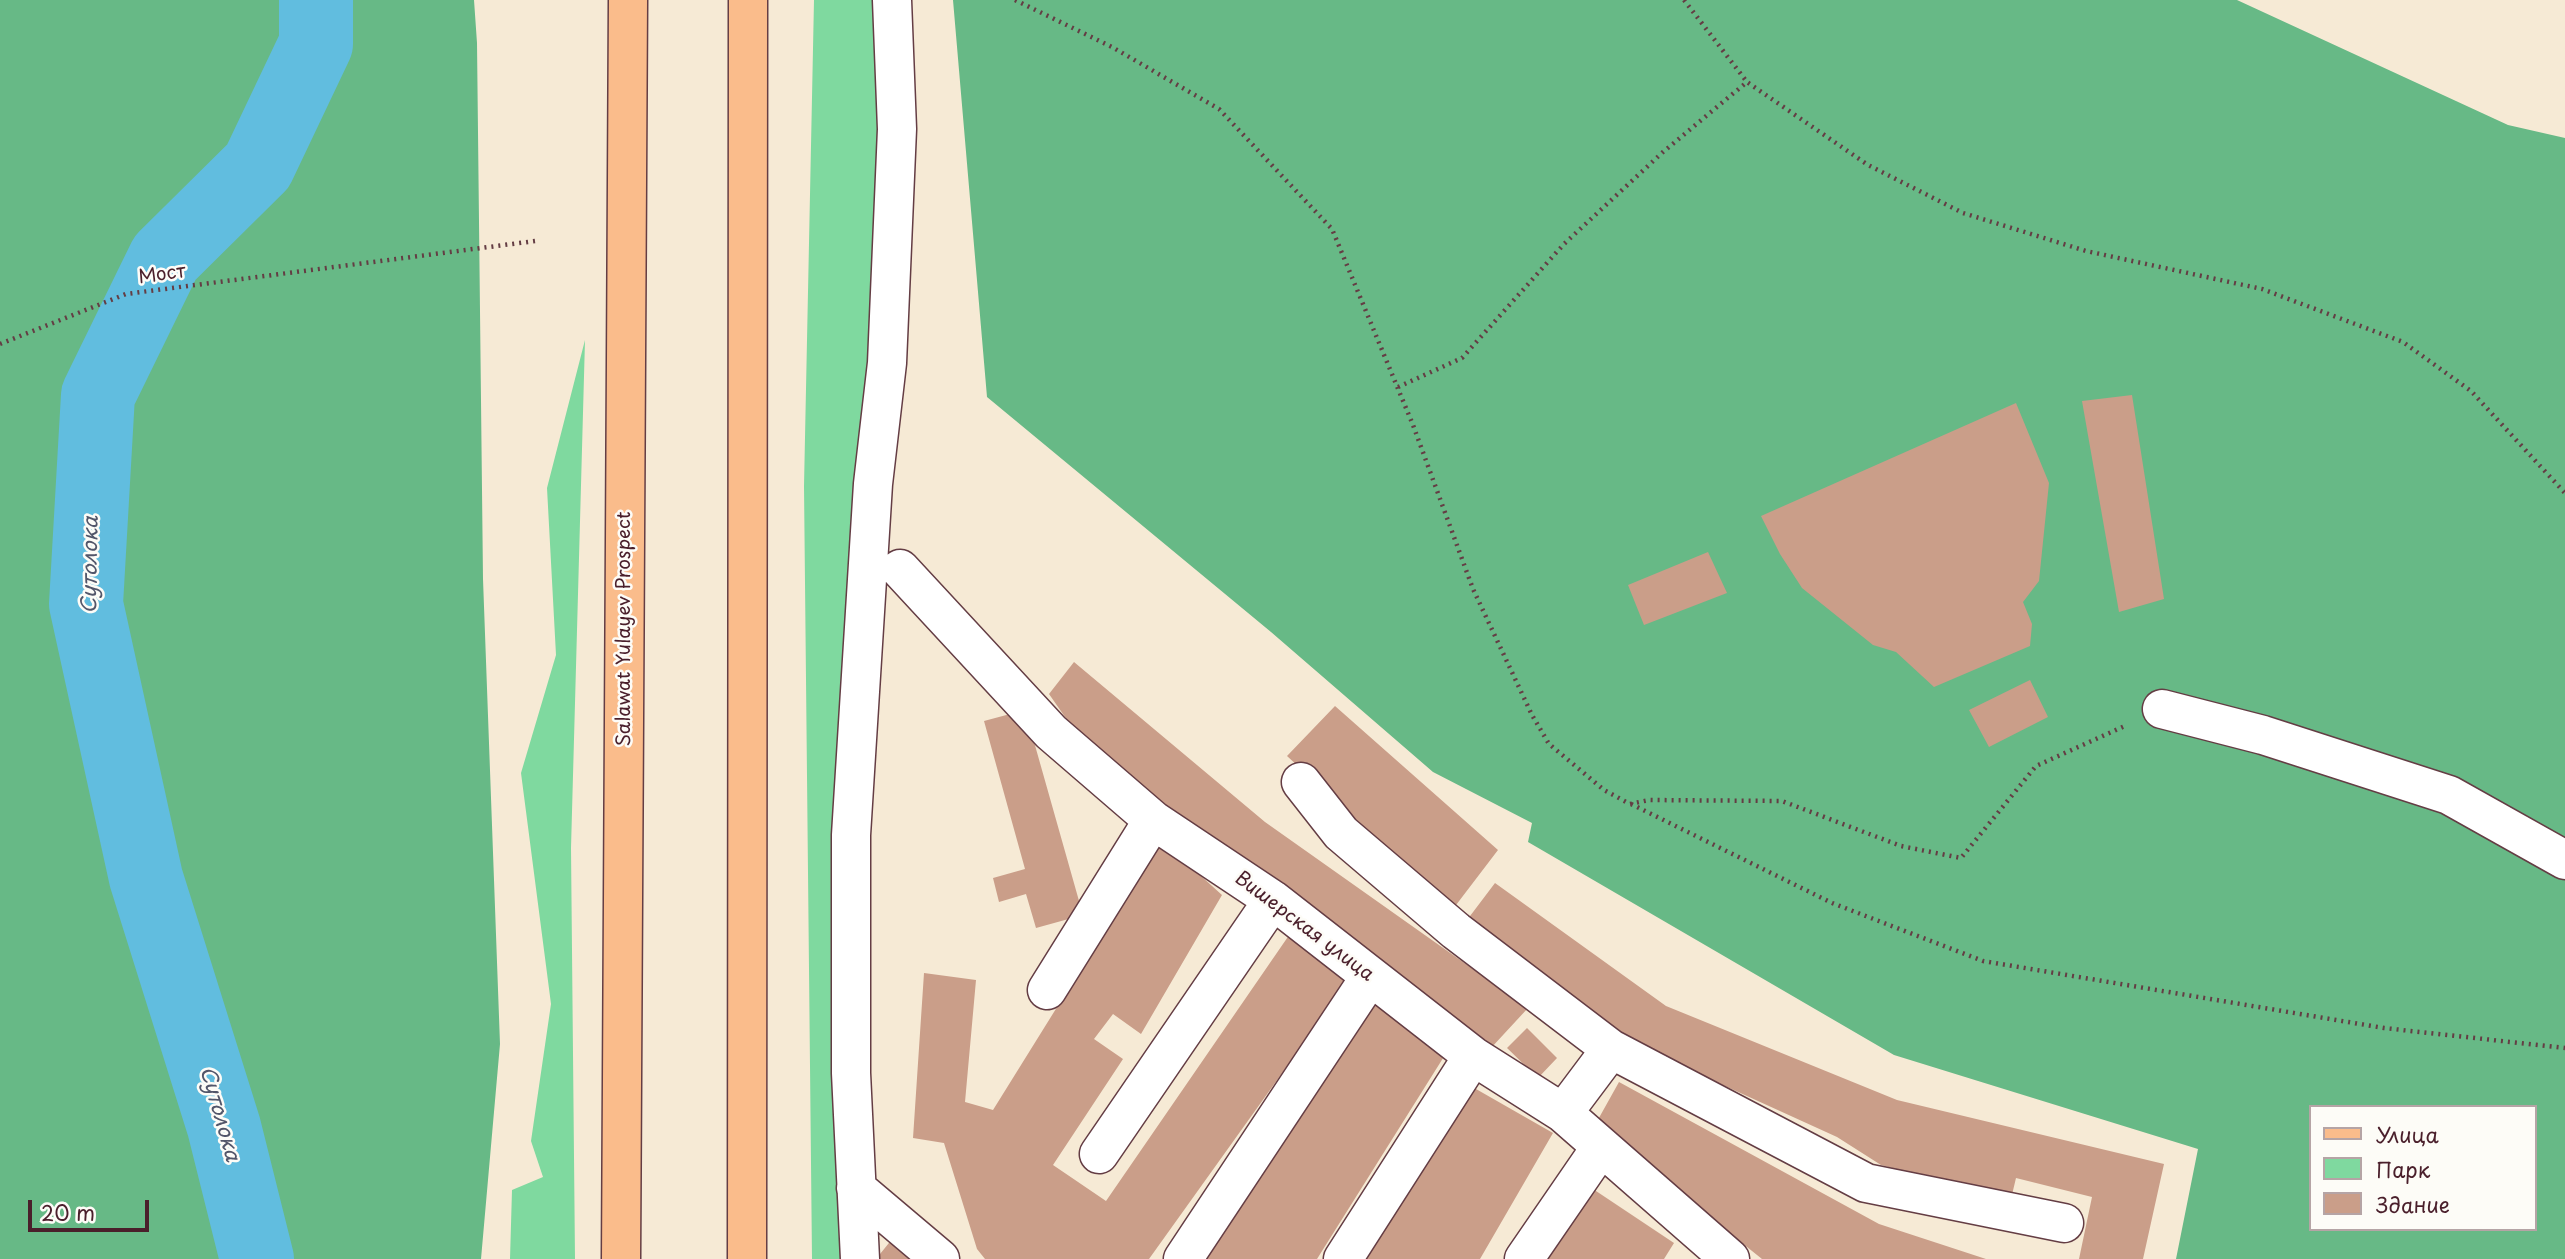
<!DOCTYPE html>
<html>
<head>
<meta charset="utf-8">
<style>
  body { margin:0 }
  #map { position:relative; width:2565px; height:1259px; overflow:hidden; background:#f6ead5; font-family:"Playpen Sans",sans-serif }
  canvas { display:block }
  .legend { position:absolute; left:2309px; top:1105px; width:228px; height:126px; box-sizing:border-box; background:#fdfcf7; border:2px solid #b5a4a5; margin:0; padding:9px 12px; list-style:none; font-size:21px; color:#4a1f2b }
  .legend li { display:flex; align-items:center; gap:14px; height:35px }
  .legend b { width:35px; border:2px solid #b5a4a5 }
  .scale { position:absolute; left:28px; top:1200px; width:121px; height:32px; box-sizing:border-box; border:4px solid #4a1f2b; border-top:0; padding-left:9px; font-size:21px; line-height:24px; white-space:nowrap; color:#4a1f2b; -webkit-text-stroke:5px #fdfcf7; paint-order:stroke }
</style>
</head>
<body>
<div id="map">
<canvas width="2565" height="1259"></canvas>
<ul class="legend">
<li><b style="height:9px;background:#fabc8b"></b>Улица</li>
<li><b style="height:19px;background:#7fd99f"></b>Парк</li>
<li><b style="height:19px;background:#ca9e89"></b>Здание</li>
</ul>
<div class="scale">20 m</div>
</div>
<script>
const ctx = document.querySelector('canvas').getContext('2d');
ctx.lineJoin = 'round';
function paint(path, color) {
  ctx.fillStyle = color;
  ctx.fill(path, 'evenodd');
}
function strokePath(path, color, width, dash) {
  ctx.strokeStyle = color;
  ctx.lineWidth = width;
  ctx.lineCap = dash ? 'butt' : 'round';
  ctx.setLineDash(dash || []);
  ctx.stroke(path);
}
function label(font, color, halo, rows, align = 'center') {
  ctx.font = font + ' "Playpen Sans",sans-serif';
  ctx.lineWidth = 5;
  ctx.setLineDash([]);
  ctx.textBaseline = 'middle';
  ctx.strokeStyle = halo;
  ctx.fillStyle = color;
  for (const [text, x, y, turn = 0] of rows) {
    ctx.save();
    ctx.translate(x, y);
    ctx.rotate((+turn || 0) * Math.PI / 180);
    ctx.textAlign = isNaN(turn) ? turn : align;
    if (halo) ctx.strokeText(text, 0, 0);
    ctx.fillText(text, 0, 0);
    ctx.restore();
  }
}
paint(new Path2D(`
  M814,0H878L884,133L847,1259H812L804,486Z
  M585,340L571,848L575,1259H510L512,1190L543,1177L531,1141L551,1004L521,773L556,655L547,488Z`), '#7fd99f');
paint(new Path2D(`
  M0,0H474L477,43L483,579L500,1044L481,1259H0Z
  M953,0H2237L2508,125L2565,138V1259H2176L2198,1149L1894,1055L1528,842L1532,823L1433,772L1271,632L987,397ZM2311,1107H2535V1229H2311Z`), '#67b986');
strokePath(new Path2D(`
  M257,1259L224,1127L146,878L86,604L98,395L165,258L258,166L316,44V0`), '#61bddf', 74);
paint(new Path2D(`
  M2132,395L2164,599L2119,612L2082,401Z
  M2016,403L2049,483L2039,581L2023,602L2032,624L2030,646L1934,687L1896,652L1873,645L1802,588L1780,554L1761,516Z
  M1708,552L1727,593L1644,625L1628,585Z
  M1074,662L1265,822L1528,1008L1491,1048L1093,757L1049,694Z
  M2030,680L2048,717L1989,747L1969,710Z
  M1335,706L1498,850L1453,909L1287,756Z
  M1025,710L1083,915L1036,928L1026,894L999,902L993,878L1025,869L984,721Z
  M1161,840L1222,895L1141,1034L1113,1014L1094,1039L1123,1059L1053,1165L1106,1201L1294,928L1353,974L1149,1259H985L977,1249L944,1143L913,1138L924,973L976,980L965,1102L993,1110Z
  M1495,883L1666,1006L1897,1100L2164,1164L2143,1259H2079L2092,1197L2016,1178L2011,1199L1881,1165L1837,1137L1591,1025L1464,924Z
  M1369,995L1445,1055L1317,1259H1202Z
  M1527,1028L1557,1058L1538,1078L1507,1048Z
  M1619,1082L1879,1224L1986,1259H1762L1595,1125Z
  M1469,1085L1553,1133L1480,1259H1364Z
  M1587,1185L1674,1243L1664,1259H1537Z
  M897,1233L923,1259H876Z`), '#ca9e89');
const minor = new Path2D(`
  M900,569L1051,732L1153,820L1273,900L1473,1056L1563,1113L1730,1259
  M2162,709L2263,735L2449,795L2565,860
  M1301,782L1341,833L1456,931L1611,1049L1563,1113
  M1047,990L1153,820
  M1611,1049L1866,1183L2064,1223
  M1099,1154L1273,900
  M856,1188L940,1259
  M860,1259L851,1073V835L873,484L887,363L897,129L892,0
  M1183,1259L1370,977
  M1343,1259L1473,1056
  M1524,1259L1601,1147`);
const major = new Path2D(`
  M621,1259L628,0
  M747,1259L748,0`);
strokePath(minor, '#643d44', 41);
strokePath(major, '#643d44', 41);
strokePath(new Path2D(`
  M1015,0L1112,47L1219,109L1332,229L1413,425L1473,589L1532,715L1549,744L1604,790L1630,804L1649,800L1782,801L1901,846L1961,858L2036,766L2127,725
  M1684,0L1747,82
  M0,344L126,294L535,241
  M1398,387L1462,358L1564,244L1663,152L1747,82L1868,165L1963,213L2086,251L2262,289L2403,342L2471,391L2565,493
  M1631,804L1832,903L1983,961L2384,1028L2565,1048`), '#643d44', 4.5, [2, 5]);
strokePath(minor, '#fff', 38);
strokePath(major, '#fabc8b', 38);
label('19px', '#4a1f2b', '#fdfcf7', [
  ["Мост",162,275,-8],
  ["Salawat Yulayev Prospect",625,629,-90],
  ["Вишерская улица",1304,927,37]
]);
label('italic 21px', '#52566a', '#fdfcf7', [
  ["Сутолока",91,565,-89],
  ["Сутолока",219,1114,74]
]);
</script>
</body>
</html>
